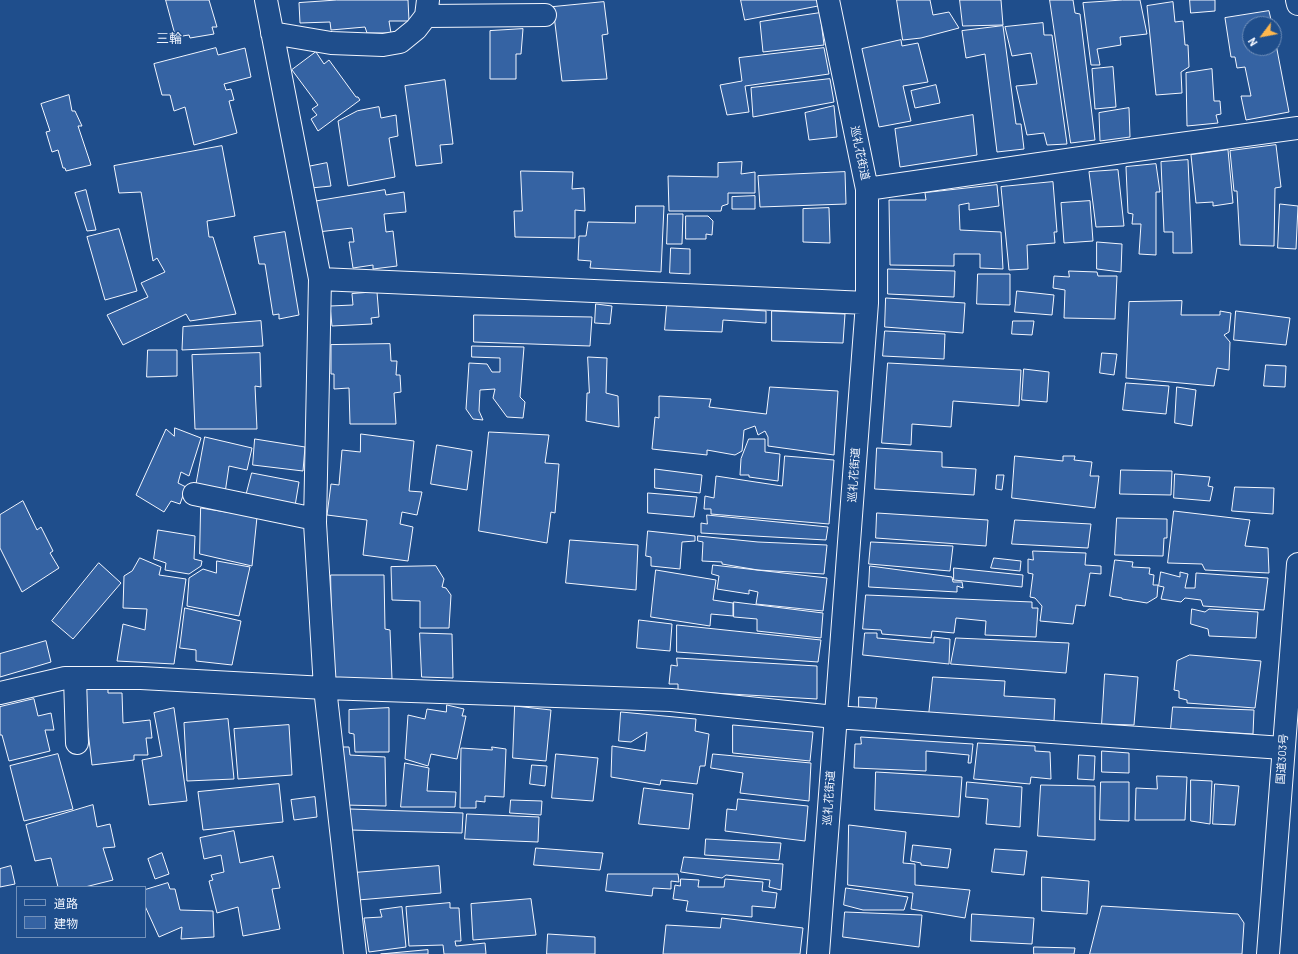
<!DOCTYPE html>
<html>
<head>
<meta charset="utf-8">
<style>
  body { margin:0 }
  #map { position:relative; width:1298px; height:954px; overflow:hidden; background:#1f4e8c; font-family:Barlow,"Noto Sans JP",sans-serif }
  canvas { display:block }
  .legend { position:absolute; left:16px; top:886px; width:130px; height:52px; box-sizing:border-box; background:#1f4e8c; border:1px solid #7391ba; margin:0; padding:5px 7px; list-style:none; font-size:12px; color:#f2f6ff }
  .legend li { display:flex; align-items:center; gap:8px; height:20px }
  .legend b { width:20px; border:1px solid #7391ba }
  .north { position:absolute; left:1242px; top:16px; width:40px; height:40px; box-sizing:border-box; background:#1f4e8c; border:1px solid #7391ba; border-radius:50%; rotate:238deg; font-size:11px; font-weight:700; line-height:16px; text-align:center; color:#f2f6ff }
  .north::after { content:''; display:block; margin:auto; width:14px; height:18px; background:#ffb74d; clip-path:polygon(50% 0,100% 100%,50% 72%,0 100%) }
</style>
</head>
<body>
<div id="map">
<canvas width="1298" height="954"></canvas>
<ul class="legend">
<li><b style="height:5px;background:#1f4e8c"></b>道路</li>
<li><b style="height:11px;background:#3563a3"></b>建物</li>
</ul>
<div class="north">N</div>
</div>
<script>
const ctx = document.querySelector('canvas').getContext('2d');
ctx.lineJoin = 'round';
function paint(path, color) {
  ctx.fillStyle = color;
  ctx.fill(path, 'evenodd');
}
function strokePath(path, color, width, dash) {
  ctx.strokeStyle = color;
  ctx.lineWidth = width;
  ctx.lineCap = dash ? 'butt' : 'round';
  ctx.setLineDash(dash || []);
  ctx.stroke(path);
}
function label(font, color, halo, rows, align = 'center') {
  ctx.font = font + ' Barlow,"Noto Sans JP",sans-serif';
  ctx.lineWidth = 3;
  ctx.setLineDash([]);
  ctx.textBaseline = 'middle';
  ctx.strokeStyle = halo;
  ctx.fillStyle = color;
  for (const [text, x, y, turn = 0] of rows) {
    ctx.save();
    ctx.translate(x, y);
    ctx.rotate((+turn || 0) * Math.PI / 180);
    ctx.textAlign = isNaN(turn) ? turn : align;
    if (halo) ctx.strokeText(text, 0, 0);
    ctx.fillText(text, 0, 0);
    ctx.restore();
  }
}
const building = new Path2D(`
  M166,0H209L217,27H212L214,34L190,38L189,35L176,37Z
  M337,0H408L409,21H389L391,33H367L365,27L331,30L330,22L300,23L299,3Z
  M741,0H817L818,6L745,20Z
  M897,0H930L933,15L949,12L959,28L921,38L903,40Z
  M960,0H1001L1003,25L963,26Z
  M1050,0H1073L1075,13L1080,14L1095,140L1071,143Z
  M1123,0H1140L1147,34L1120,37L1121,45L1097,49L1100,65H1091L1083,3Z
  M1190,0H1215V11L1191,13Z
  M604,2L608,34L602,35L607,79L562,81L553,7Z
  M1173,2L1175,22L1183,21L1185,45H1188L1189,67L1181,72L1182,93L1156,95L1147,6Z
  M1269,11L1272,24H1250V48H1274V34L1289,112L1246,120L1241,96H1251L1245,67L1237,68L1235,57H1231L1225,18Z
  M820,13L824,45L763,52L760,22Z
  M1043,23L1044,35H1052L1067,144L1047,145L1044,133L1027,135L1016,86L1037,84L1031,53L1012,56L1005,27Z
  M1003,26L1016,124H1021L1024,149L997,152L985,54L966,58L962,31Z
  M523,29L521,54H516V79H490V31Z
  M901,40L902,46L918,43L928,82L903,86L911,121L879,127L862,49Z
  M216,48L218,55L245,48L251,77L224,84L226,90L231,89L234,100L229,101L237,133L194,145L185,107L174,111L170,95H162L154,64Z
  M824,48L829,74L745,86L749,112L727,115L720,85L742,81L739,58Z
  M316,52L324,64L329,60L356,97H358L360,100L318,131L311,119L317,115L312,109L318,105L292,70Z
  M1113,67L1116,107L1095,109L1092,69Z
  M1212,69L1214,101H1220L1221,114L1216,115L1218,123L1187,126L1186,73Z
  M830,79L834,102L753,117L751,88Z
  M445,80L453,144L440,145L442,163L416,166L405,86Z
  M936,85L940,103L915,108L911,91Z
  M69,95L72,111H75L82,126H78L91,165L66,171L65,168H63L58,150L52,152L46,132L50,131L41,104Z
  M834,106L837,137L809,140L805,113Z
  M379,107L381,118L396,115L398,136L389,138L395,177L348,186L338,121L357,111Z
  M1129,108L1130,137L1100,141L1099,113Z
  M973,115L977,155L900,167L895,129Z
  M1276,145L1281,187L1275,188L1274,246L1240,245L1237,191H1234L1230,151Z
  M222,146L235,216L207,221L209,237H213L236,314L190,321L186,314L123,345L107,315L148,297L141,283L165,272L157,258L153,261L141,192L119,193L114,166Z
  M1228,150L1233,203L1213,206V202L1196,203L1191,155Z
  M1188,160L1192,253H1173V232H1164L1161,162Z
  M742,162L741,174L755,172V193H728V204L722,206L721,211H669L668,176L718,177V163Z
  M327,163L331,186L311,188L307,167Z
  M1156,164L1160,192H1156V255L1139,254L1141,224H1132L1133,214L1128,213L1126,167Z
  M1118,170L1124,226L1096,227L1089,172Z
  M521,171L573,172L572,189L584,188L585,211L575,210V238L515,237L514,211H522Z
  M845,172L846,204L760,207L758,176Z
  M1053,182L1057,232H1054L1055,243L1027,245L1028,269L1009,270L1001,187Z
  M997,185L999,206L969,210V203L959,205L960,230L1001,232L1003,269L980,268V254H954V266L890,265L889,200H926L925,193Z
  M86,190L96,230L87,231L75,193Z
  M385,190L386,195L404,192L406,212L384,214L386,232L393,231L397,266L373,269V265L353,268L349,242H354L352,228L318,232L312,202Z
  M755,196V209H732V197Z
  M1090,201L1093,241L1064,243L1061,203Z
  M1280,204L1298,206L1296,249L1278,248Z
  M636,206H664L661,272L590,268L591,261L578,260L579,236H586L588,222L635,223Z
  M829,208L830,243L803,242V209Z
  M668,214H683L682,244H667Z
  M686,216H708L713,221L712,235L706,234V239H686Z
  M119,229L137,291L105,300L87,237Z
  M285,232L299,315L279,319V314L273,315L265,264H259L254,237Z
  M1097,242L1122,244L1121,272L1097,269Z
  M671,248L690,249V274L670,273Z
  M888,269L955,271L954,297L888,294Z
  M1069,271L1097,272L1098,276H1117L1115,319L1064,318L1065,290L1053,288L1054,276L1069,277Z
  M978,274H1010V305L977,304Z
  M1017,291L1054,295L1052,315L1015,312Z
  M377,292L379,317L371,318L372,324L332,326L330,306L353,305L352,294Z
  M886,298L965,303L963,333L885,327Z
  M1182,301L1181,315H1220V311L1231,313L1229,332L1224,335L1230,342L1229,370L1217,368L1214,386L1126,378L1129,302Z
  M596,304L612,306L610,324L595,323Z
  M667,305L766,311V323L723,320L722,332L665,330Z
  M772,311L845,314L843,343L772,341Z
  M1236,311L1290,318L1286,345L1234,340Z
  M474,315L592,317L590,346L474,342Z
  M261,321L263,346L182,350L183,327Z
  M1013,321H1034L1032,335L1012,334Z
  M885,331L945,334L944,359L883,356Z
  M390,344L391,361H397L396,375H400L401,392L394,393L396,424H350L349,388L334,389V374H331V345Z
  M472,346L524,347L520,397L525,402L523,418L507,417L493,398L495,389L480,390L479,411L483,420L473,419L466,409L469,363L487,364L492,372H500V358L472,357Z
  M148,350H177V376L147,377Z
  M260,353L261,387L255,386L257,429H195L192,355Z
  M1102,353L1117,354L1114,375L1100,373Z
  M588,357L607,358L606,393L618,396L619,427L586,421L587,393H589Z
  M888,363L1021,370L1019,406L953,401L951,427L912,424L911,445L882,443Z
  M1266,365L1286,366L1285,387L1264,386Z
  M1024,369L1049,372L1047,402L1022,400Z
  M1126,383L1169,386L1166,414L1123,410Z
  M770,387L838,391L834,455L768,446V437L765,431L758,435L755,426L744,430L742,451L735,455L707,450V455L652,449L655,417L659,418V396L711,399L709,407L766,414Z
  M1177,387L1196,390L1192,426L1175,423Z
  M175,428L201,438L189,476L181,472L178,483L186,487L180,504L171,501L164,512L136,495L166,429L174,436Z
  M489,432L549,435L545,463L559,464L555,513L551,512L547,543L479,531Z
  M361,434L414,441L409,491L422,492L417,515L402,512L400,524L413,527L408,561L363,555L367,520L327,515L331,484L339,485L342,450L360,452Z
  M205,437L252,448L247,470L229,466L225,493L196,486Z
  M255,439L305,447L303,471L253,465Z
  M749,439H765V452L780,454L778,481L749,477V475H740L741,459Z
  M437,445L472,451L467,490L431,484Z
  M877,448L942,452V467L976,469L974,495L875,489Z
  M785,456L834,460L829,524L711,514V509H704L705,496L714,498L716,476L782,486Z
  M1015,456L1063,461V456H1075L1074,460L1092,462L1090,476H1099L1095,508L1012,498Z
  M655,469L702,475L700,493L655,488Z
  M1121,470L1172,471L1171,495L1120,494Z
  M252,473L299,482L295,506L246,496Z
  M1175,474L1210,477L1208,486L1213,487L1210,501L1174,498Z
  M997,475H1004L1002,490L996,489Z
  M1235,487L1274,488L1273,514L1232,511Z
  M648,493L697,497L694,517L648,513Z
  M23,501L37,530L41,527L53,551L50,553L59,568L22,592L0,548V515Z
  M201,508L257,517L252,566L200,554Z
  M1174,511L1250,520L1245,546L1268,548L1269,573L1205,570L1202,564L1168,563Z
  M877,513L988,520L986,546L876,538Z
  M707,515L828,527L826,540L701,533V523L707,524Z
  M1117,518L1167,519V538H1164L1163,556L1115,555Z
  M1015,520L1091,524L1088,548L1012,544Z
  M158,530L195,536L194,559L202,561L201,566L189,574L165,570L166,563L154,559Z
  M648,531L695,536V541L682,542L680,569L651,566V557L646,556Z
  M698,536L758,542L827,545L824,574L758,570L722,564V562L702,561L703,542L698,541Z
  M570,540L638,545L636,590L566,583Z
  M871,542L953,546L950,571L869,564Z
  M1033,551L1086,553L1085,565L1101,566V574L1090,573L1085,606L1076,605L1073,624L1040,621L1042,606L1035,598L1030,597L1033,574L1028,573V559L1033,560Z
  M140,558L161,567L159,575L186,579L174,664L117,661L123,624L145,630L147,609L123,608L124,576L132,571Z
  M994,558L1021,561L1020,571L991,568Z
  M1115,560L1133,562L1132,567L1150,568L1149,574L1154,575L1153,585H1158L1157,597L1147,603L1122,599V598L1110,596Z
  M217,561L250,567L239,616L187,606L189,578L203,569L216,573Z
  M99,563L121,583L73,639L52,621Z
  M713,565L827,578L823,611L756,604L758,592L749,590V594L717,589L719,576L712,574Z
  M436,566L444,579L442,587L446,588L451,595L449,628H420V601L392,600L391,567Z
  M870,566L952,577L953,582H962L963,588L957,586V592L869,587Z
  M954,568L1023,575L1022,587L954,580Z
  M656,570L716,580L713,600L733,603V616L711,614L710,626L651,617Z
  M1161,572L1180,577V572L1188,574L1185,588H1195L1196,573L1268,578L1264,610L1203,606L1201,600L1185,598L1181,602L1161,599L1164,587L1159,586Z
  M331,575H384L385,629L390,630L392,679L333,680Z
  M866,595L1032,602V608H1038L1036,637L985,635L986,621L956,618L954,633L932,631L931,638L882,634L881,630L863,629Z
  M734,602L823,613L821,638L757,631V619L734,617Z
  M185,608L241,621L232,665L196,661V650L180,648Z
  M1192,609L1205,612L1209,609L1258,612L1256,638L1209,636L1208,629L1191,624Z
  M639,620L672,624L670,651L637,648Z
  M677,625L821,640L818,662L677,652Z
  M420,633L452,634L453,678L422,677Z
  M865,633H877V638L934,643V637L950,639L949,664L863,655Z
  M956,638L1069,643L1066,673L951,664Z
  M46,641L51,662L0,677V654Z
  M1190,655L1261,661L1255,708L1187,703V700L1179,698V691L1174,690L1177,661Z
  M677,658L817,666V699L678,691V684H669L671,665L677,666Z
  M1105,674L1138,677L1134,725L1102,724Z
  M933,677L1005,681L1004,696L1055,699L1054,722L929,715Z
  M108,688V693H122L123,723L150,720L152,738H146L148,755H134V760L92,765L83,689Z
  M859,697L877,698L875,712L859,711Z
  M34,699L38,716L51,713L54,730H45L50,751L9,761L2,735H0V707Z
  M447,705L464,709L462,716H466L457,759L431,754L428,766L405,759L408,715L425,719L427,709L446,712Z
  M515,706L551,710L546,761L513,758Z
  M1173,707L1254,710L1253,734L1171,729Z
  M174,708L187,801L149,805L142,760L162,756L154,713Z
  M389,708V752H355L354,734L349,733V710Z
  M621,712L696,719L695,731L709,734L705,766H700L697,784L661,780L660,785L611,777L612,746L645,751L647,732L631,742L619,741Z
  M228,719L234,779L187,781L184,723Z
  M289,725L292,775L238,779L234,729Z
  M733,725L813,732L810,761L733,753Z
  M861,737L973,744L971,763H968L969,755L926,751V771L854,768L855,744H861Z
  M978,743L1035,746V751L1050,752L1051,779L1031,777L1030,784L974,779Z
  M339,747H349L350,755L385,757L386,806L345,805Z
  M492,747L506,749L504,797L485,796V802L476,801V808H460L461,748L492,750Z
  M1102,751L1129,753V773L1102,772Z
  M58,754L73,809L24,821L10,766Z
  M556,754L598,758L593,801L552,798Z
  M713,754L811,763L809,801L740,793L743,773L711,768Z
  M1079,755L1095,756L1094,780L1078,779Z
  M405,763L429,768L427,791L456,792L455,807H401Z
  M532,765L547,766L545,786L530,784Z
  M876,772L962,777L959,817L875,810Z
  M1157,776L1187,777L1185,820H1135L1136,788L1157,789Z
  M1191,780L1212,781L1210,824L1191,821Z
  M967,782L1022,787L1020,827L986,824L988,799L966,797Z
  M1101,782H1129V821L1100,820Z
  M279,784L283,822L203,830L198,792Z
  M1215,784L1239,786L1235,825L1213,824Z
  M1041,785L1095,786V840L1038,836Z
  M644,788L693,794L689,829L639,824Z
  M315,797L317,817L294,820L291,800Z
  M738,799L808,806L805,841L725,831L727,809L736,810Z
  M511,800L542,801L541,815L510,813Z
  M93,805L97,827L110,824L115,847L103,848L113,880L85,887H58L51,858L35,861L26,825Z
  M350,809L463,813L462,833L350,830Z
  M467,814L539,817L538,842L465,839Z
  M849,825L906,832L903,863L915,864V885L970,890L965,918L911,909L913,893L848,885Z
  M234,831L240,863L273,856L280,888L272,889L280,929L243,936L238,907L217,913L209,881L213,880L211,875L224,872L221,855L204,859L200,838Z
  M706,839L781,843L779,860L705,855Z
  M913,845L951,849L948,868L921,865V863L911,861Z
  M536,848L603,853L600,870L534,865Z
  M995,849L1027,851L1024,875L992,872Z
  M162,853L169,874L155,879L148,859Z
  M684,857L783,864L781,890L769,887L770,880L726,875L722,878L681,872Z
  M11,866L15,884L0,887V869Z
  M439,866L441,893L358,900L353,873Z
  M608,874H678L679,882L671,881V889L653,888L652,896L606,891Z
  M1042,877L1089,881L1087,914L1042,911Z
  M681,879L699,880L698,887H724L725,879L763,882L762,891L777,893L775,908L752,906V917L686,911L688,901L673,899L675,885L680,886Z
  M168,883L170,889H175L180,910L213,911L214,937L181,939L182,927L159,937L145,906V890Z
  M846,888L867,891L908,897L904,910H863L844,905Z
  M531,899L536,935L473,940L471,904Z
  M450,903V908H459L461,941H455L456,946L485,943L486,954H444L443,945L409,946L406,907Z
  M1102,906L1238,914L1244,923L1242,954H1090Z
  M402,907L406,947L369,952L364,918L382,917L380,910Z
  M845,912L922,915L919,947L843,937Z
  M972,914L1034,918L1032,944L971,941Z
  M722,918L803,928L800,954H663L666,925L720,928Z
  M548,934L595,937V954H547Z
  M1034,947L1075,948L1074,954H1034Z
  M428,950V954H381Z`);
paint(building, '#3563a3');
strokePath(building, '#f2f6ff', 1);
const minor = new Path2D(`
  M266,0L320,279L315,523L325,688L355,954
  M428,0L426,16L545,15
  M272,33L331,43L383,45L400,42L416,29L426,16
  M867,189L1129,151L1298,128
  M320,279L867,303
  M194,494L315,519
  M75,678L77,743
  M0,693L65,678H141L325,688L671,700L835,717L1283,748
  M818,954L867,303V189L828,0`);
const trunk = new Path2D(`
  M1297,0L1298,4
  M1268,954L1298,564`);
strokePath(minor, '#f2f6ff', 24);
strokePath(trunk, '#f2f6ff', 24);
strokePath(minor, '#1f4e8c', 22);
strokePath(trunk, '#1f4e8c', 22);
label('11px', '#f2f6ff', '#1f4e8c', [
  ["巡礼花街道",860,153,78],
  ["巡礼花街道",854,475,-86],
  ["国道303号",1282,759,-86],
  ["巡礼花街道",829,798,-86]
]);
label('13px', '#f2f6ff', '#1f4e8c', [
  ["三輪",169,39]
]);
</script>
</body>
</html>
